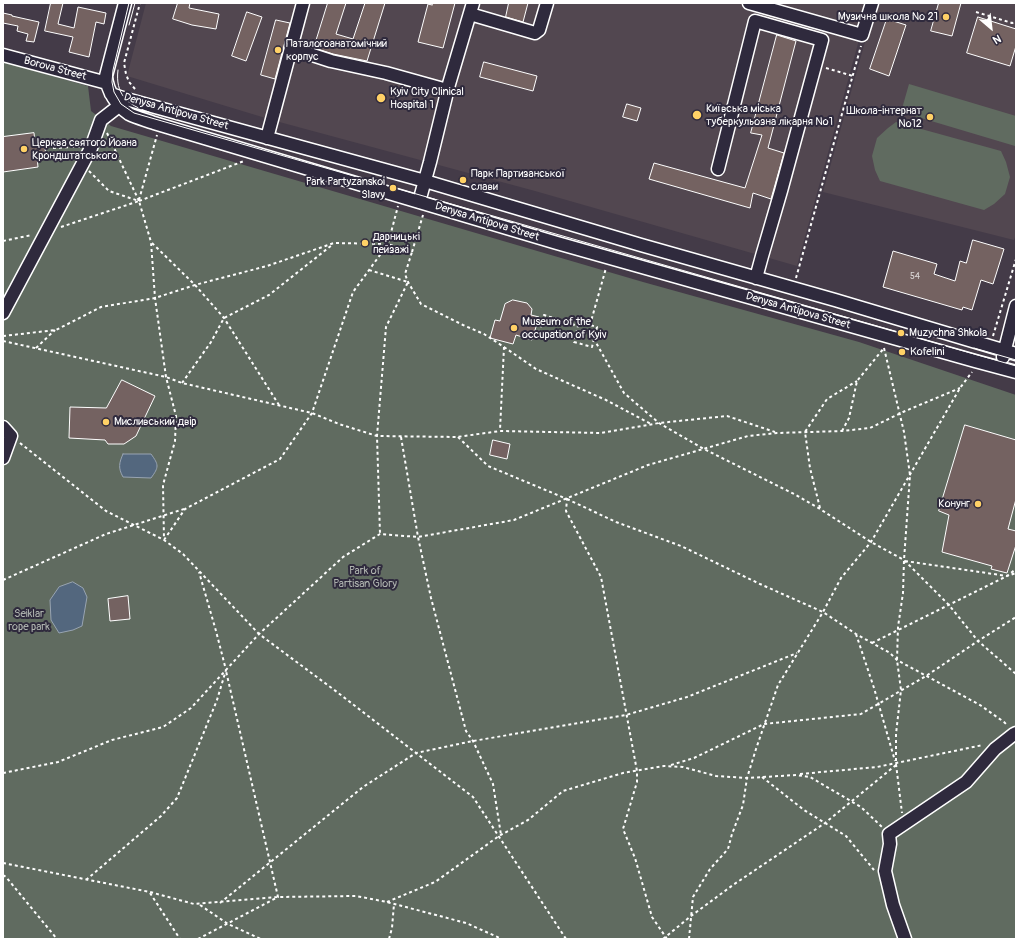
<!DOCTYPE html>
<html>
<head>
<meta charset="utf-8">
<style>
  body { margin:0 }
  #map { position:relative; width:1019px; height:942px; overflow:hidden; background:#443b48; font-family:Pangolin,sans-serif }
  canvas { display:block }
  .frame { position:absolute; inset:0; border:4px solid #fff; pointer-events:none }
  .north { position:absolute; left:971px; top:8px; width:40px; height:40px; -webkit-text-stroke:3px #2f2a3d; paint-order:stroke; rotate:152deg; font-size:11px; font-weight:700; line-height:16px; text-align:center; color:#fff }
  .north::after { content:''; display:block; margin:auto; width:14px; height:18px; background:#fff; clip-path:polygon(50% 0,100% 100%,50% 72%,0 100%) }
</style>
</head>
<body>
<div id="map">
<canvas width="1019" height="942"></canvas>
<div class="frame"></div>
<div class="north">N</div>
</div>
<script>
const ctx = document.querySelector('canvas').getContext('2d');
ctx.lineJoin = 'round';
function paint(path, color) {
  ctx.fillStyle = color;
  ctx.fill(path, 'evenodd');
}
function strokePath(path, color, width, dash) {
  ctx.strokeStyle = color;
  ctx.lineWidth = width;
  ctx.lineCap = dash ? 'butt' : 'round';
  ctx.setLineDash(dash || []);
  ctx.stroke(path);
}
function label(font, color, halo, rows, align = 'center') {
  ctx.font = font + ' Pangolin,sans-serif';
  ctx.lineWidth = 4;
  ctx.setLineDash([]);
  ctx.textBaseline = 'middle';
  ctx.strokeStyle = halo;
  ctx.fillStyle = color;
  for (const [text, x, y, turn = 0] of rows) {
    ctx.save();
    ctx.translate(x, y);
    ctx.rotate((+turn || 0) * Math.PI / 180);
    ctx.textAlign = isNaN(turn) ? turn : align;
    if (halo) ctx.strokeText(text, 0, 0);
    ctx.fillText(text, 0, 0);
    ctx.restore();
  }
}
paint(new Path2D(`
  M146,3H1016V235L1014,240L823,192L865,42L859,40L797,266L535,191L272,120L127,76Z`), '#524750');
paint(new Path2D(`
  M3,62L88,86L91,111L111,126L643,282L859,342L1016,395V939H3Z
  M909,84L1016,116V141L1015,146L901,112Z
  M896,122L1001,151L1006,162L1010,177L1005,194L994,204L984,210L880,181L875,170L872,156L877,138L888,128Z`), '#606b60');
const water = new Path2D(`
  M123,454H151C159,465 159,467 151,478L123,477C118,468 119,463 123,454Z
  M73,582L83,588L87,597L82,626L73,630L59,633L51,620L50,600L59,587Z`);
paint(water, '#53677e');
strokePath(water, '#98a4b2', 1);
const building = new Path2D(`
  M51,3H63L58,24L74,28L78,7L106,13L104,24L96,22L89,57L69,52L73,37L45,31Z
  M178,3H190L189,8L219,14L216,29L192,25L173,19Z
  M328,3H346L336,34L353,39L365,3H385L367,61L333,54L314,48Z
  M432,3H455L443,48L418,42L428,4L432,5Z
  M509,3H528L523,22L506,17Z
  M939,3H961L952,36L931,31Z
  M247,12L262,17L246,61L232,56Z
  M3,13L12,15V16L39,22L34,42L26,41L28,34L17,31L18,26L3,23Z
  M978,17L1016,29V46L1010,66L967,53Z
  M887,19L906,25L889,76L870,69Z
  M276,20L290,23L275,79L261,75Z
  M777,35L796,41L768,148L784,153L771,199L753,193L750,208L649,179L654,163L745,188L762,135L751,133Z
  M484,62L537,76L533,91L480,77Z
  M627,104L641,108L637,121L623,117Z
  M34,133L35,142L44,141L46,156L37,157L38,167L3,172V137Z
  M973,240L1004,249L993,284L981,280L972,310L963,307L962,310L883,287L893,251L937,264L934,274L955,281L960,261L966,263Z
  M513,300L527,303L532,309L531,315L539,317L532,340L516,335L513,344L490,338L495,320L500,321L505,304Z
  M122,380L155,396L136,436L124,444H108L105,440L69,438L70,407L106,408Z
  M965,425L1016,440V499L1008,529L1016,531V545L1007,573L991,569L992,566L942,552L949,515L939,511Z
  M493,440L510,444L507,459L490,455Z
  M128,596L130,619L110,621L108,599Z`);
paint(building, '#746261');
strokePath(building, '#fff', 1);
const minor = new Path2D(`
  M125,3L106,76C107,91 117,106 129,114C137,118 146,120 154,123L557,243L975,361L1016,372
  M749,3L862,35L872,3
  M470,14L535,33L539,30L547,3
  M291,48L331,61L386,73L447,90
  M3,55L107,83
  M111,94L126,99L425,181L641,245L835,300L1016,354
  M267,138L303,3
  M718,169L755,21L822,40L781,191L762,256L756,278
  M419,202L430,162L449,84L473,3
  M3,313L91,148L101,120L119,106
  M1003,357L1016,306
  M3,427L11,436L3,458
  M905,939L893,905L885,871L890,844L889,834L966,782L995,749L1014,734L1016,733`);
strokePath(minor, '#fff', 15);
strokePath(new Path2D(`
  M976,12L1012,23L1016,22
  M826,68L853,76
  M135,89L129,82L126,74L124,63L140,3
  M107,133L139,201
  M53,148L71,147H80
  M89,171L109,191L139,201L244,161
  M139,200L157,135
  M61,227L139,201L151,242L155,298L166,377L176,416L175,441L163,485L164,539
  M3,241L32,235
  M152,243L195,285L224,318L279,405
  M412,252L423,215
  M369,270L408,282L386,327L377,436L380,534
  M796,278L861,46
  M590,325L606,268
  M539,333L544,315L578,326
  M3,336L56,330L101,307L155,298L195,285L267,266L334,243L388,244L398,206
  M993,336L1016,259
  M594,339L592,347L574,342L579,322L597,327L594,339L624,393L659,423L704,449L794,494L820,509L871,542L904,560L949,605L978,641L1016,674
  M3,341L166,377L182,383L312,413L339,424L377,436L457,437L500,431L601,433L659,423L727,416L775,432
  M504,347L536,369L606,400L651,424
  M36,348L55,330
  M884,348L904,432L910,475L904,560L903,593L898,627L897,660L901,690L896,734V764L902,813
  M182,383L211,342L224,318L269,295L332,245
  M842,431L849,418L857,381L884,348
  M401,437L418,537L431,598L466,731L473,741L493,784L501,835
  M458,437L488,466L567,499L566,511L601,577L637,771V782L623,829L635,858L652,917L667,939
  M20,443L106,511L164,540L183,554L259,634L337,692L473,797L566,939
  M567,499L616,522L681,546L760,584L823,612L856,634L890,653L897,660L980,705L1004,722L1007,725
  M820,508L810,468L805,432L827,399L857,381
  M164,540L185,509L280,459L312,413L353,292L388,244L412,252L405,274L408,282L421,304L463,325L484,334L504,347L500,430
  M905,561L1007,576L1016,573
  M3,580L106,534L184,509
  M856,634L874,688L895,761
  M872,643L1007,576L1016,569
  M671,765L694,758L764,724L861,714L926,676L978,641L1016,617
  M3,773L58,762L112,740L163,727L191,708L259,634L343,557L380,534L418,537L514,520L648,465L748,436L777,433L842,431L870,428L903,412L960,388
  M800,774L877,767L983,745
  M762,777L804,810L846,836L874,870
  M3,863L150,892L194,904L278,897L356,896L387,902L466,923L502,939
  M3,875L6,877L57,939
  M86,880L161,816L177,798L217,700L226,670L216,631L199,572
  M150,893L180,939
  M387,902L435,882L499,836L528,820L563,791L623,773L664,766L683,767L716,776L747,778L796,775L810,777L861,807L882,827
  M220,903L363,787L416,753L473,741L626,715L687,697L797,653
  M200,905L228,924L261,939
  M198,939L278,897L226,671
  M389,939L392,928L394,904
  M663,939L691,916L733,885L825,823L896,765
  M689,939L693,897L710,869L728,849L732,834L743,805L747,778L756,749L778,685L823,612L841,578L871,542L960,388L972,372`), '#fff', 2, [3, 3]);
strokePath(minor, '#2f2a3d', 12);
strokePath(new Path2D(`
  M129,3L113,70L112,82L114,92L121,104L134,113L901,333L1016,366
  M129,25L135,3
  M118,70C115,94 127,105 149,112
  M974,348L1016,360`), '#fff', 1);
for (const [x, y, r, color] of [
  [946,17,4,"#ffd166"],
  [278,50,4,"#ffd166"],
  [381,98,5,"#ffd166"],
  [697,115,5,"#ffd166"],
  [930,117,4,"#ffd166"],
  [24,149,4,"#ffd166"],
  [463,180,4,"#ffd166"],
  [393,188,4,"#ffd166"],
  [365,243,4,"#ffd166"],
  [514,328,4,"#ffd166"],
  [901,333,4,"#ffd166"],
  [902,352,4,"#ffd166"],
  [106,422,4,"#ffd166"],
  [978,504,4,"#ffd166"]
]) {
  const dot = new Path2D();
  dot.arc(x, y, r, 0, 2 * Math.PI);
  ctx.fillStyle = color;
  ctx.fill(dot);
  strokePath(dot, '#2f2a3d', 1.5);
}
label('9px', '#dcd8d8', null, [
  ["54",915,277]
]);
label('11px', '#fff', '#2f2a3d', [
  ["Музична школа № 21",938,17,"right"],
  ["Паталогоанатомічний",286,44],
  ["корпус",286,57],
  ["Kyiv City Clinical",390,92],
  ["Hospital 1",390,105],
  ["Київська міська",706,109],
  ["туберкульозна лікарня №1",706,122],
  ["Школа-інтернат",922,111,"right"],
  ["№12",922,124,"right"],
  ["Церква святого Йоана",32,143],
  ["Крондштатського",32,156],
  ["Парк Партизанської",471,174],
  ["слави",471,187],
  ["Park Partyzanskoi",385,182,"right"],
  ["Slavy",385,195,"right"],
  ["Дарницькі",373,237],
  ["пейзажі",373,250],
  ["Museum of the",522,322],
  ["occupation of Kyiv",522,335],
  ["Muzychna Shkola",909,333],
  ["Kofelini",910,352],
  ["Мисливський двір",114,422],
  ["Конунг",970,504,"right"]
], 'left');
label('11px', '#fff', '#2f2a3d', [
  ["Borova Street",55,69,15],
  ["Denysa Antipova Street",176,112,16],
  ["Denysa Antipova Street",487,222,17],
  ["Denysa Antipova Street",798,311,16]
]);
label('11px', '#b0b5b0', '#2f2a3d', [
  ["Park of",365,571],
  ["Partisan Glory",365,584],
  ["Seiklar",29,614],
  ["rope park",29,627]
]);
</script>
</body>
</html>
